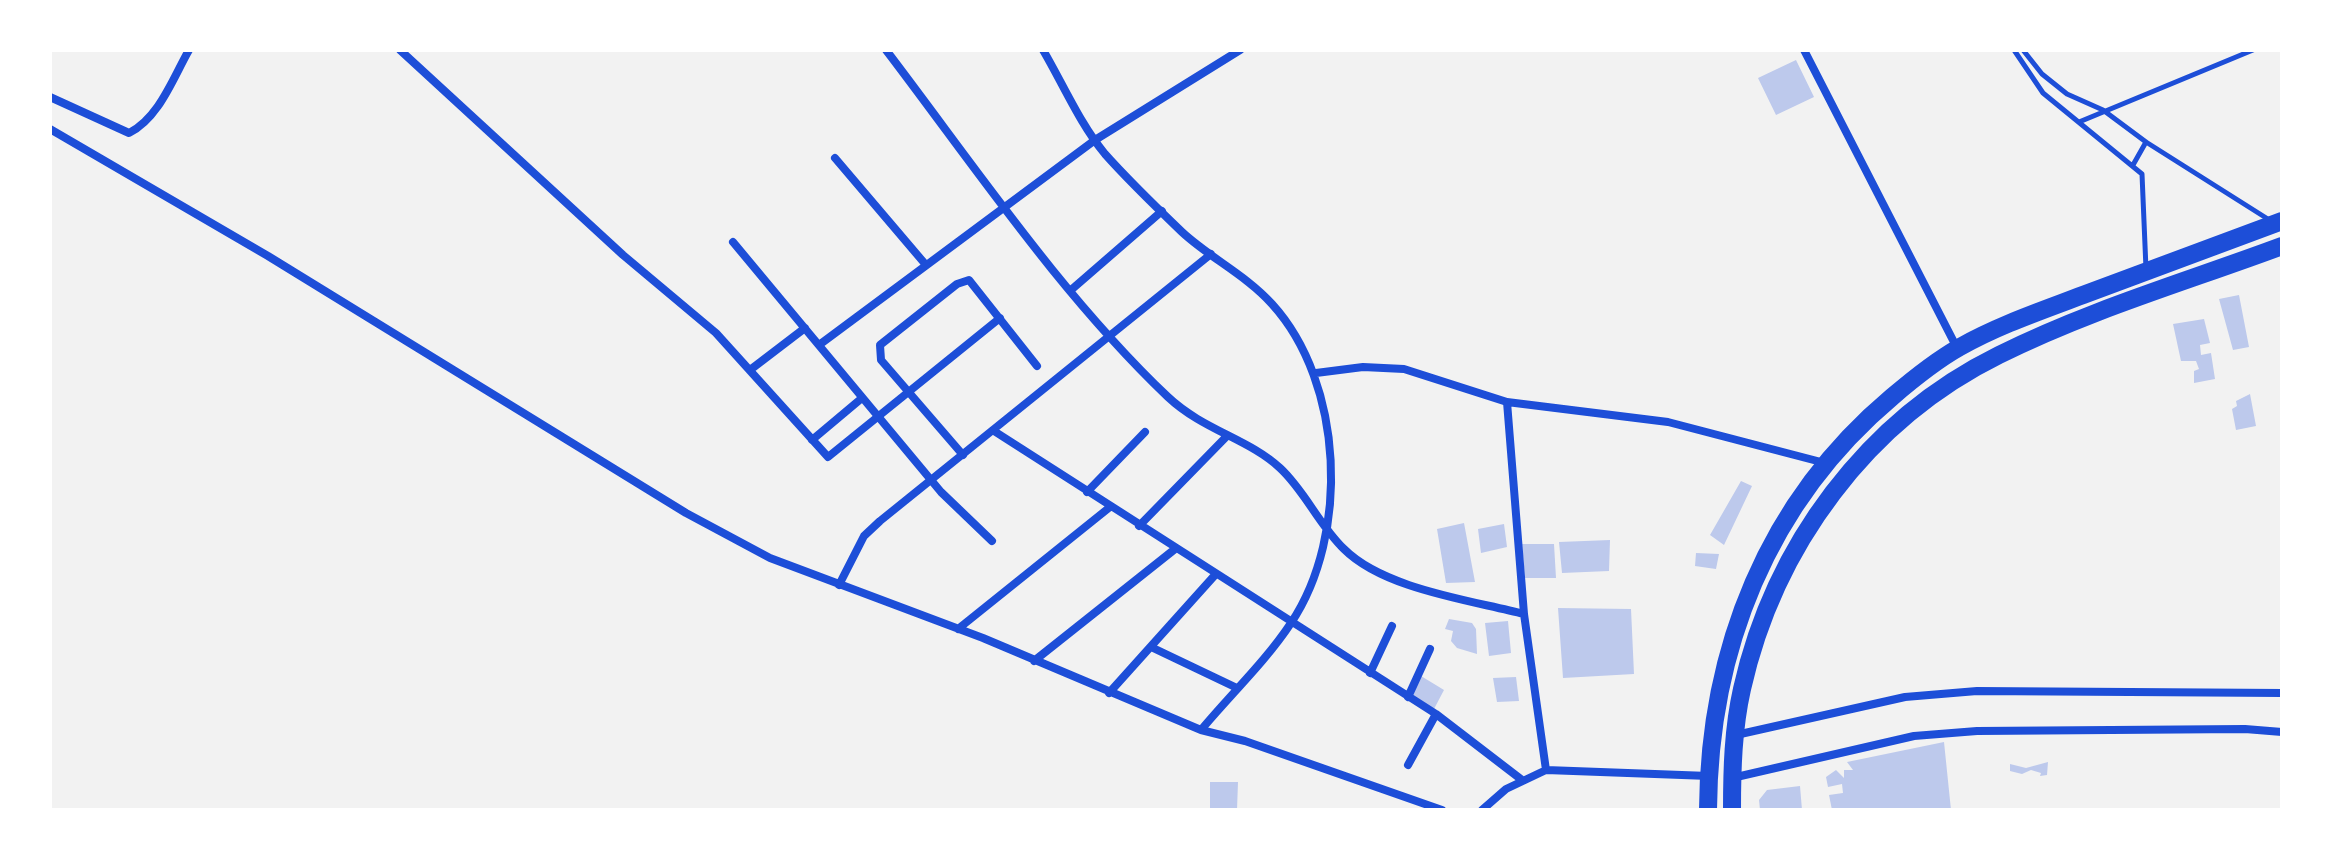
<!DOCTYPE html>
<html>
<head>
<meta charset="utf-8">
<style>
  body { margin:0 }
  #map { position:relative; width:2332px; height:860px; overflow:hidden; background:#f2f2f2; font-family:Cabin,sans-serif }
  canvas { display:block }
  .frame { position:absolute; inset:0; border:52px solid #fff; pointer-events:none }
</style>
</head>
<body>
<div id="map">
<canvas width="2332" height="860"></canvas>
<div class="frame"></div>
</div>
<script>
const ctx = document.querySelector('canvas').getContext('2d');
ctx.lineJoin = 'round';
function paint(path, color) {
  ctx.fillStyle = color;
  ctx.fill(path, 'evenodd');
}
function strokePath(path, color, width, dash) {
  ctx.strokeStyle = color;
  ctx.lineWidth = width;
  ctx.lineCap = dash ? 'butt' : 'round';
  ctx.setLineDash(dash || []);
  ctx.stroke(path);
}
paint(new Path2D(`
  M1796,60L1814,97L1776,115L1758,78Z
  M2239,295L2249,347L2233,350L2219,299Z
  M2204,319L2210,343L2200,345L2201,355L2211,353L2215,379L2194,383V371L2199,369L2196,361H2181L2173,324Z
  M2250,394L2256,426L2236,430L2232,409L2237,406L2236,401Z
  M1741,481L1752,486L1724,545L1710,535Z
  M1464,523L1475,582L1446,583L1437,529Z
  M1504,524L1507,547L1481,553L1478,529Z
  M1610,540L1609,571L1562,573L1559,542Z
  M1522,544H1554L1556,578H1525Z
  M1696,553L1719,554L1716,569L1695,566Z
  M1558,608L1631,609L1634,674L1563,678Z
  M1449,619L1472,623L1476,629L1477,654L1457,648L1451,641L1453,631L1445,629Z
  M1508,621L1511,653L1489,656L1485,623Z
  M1421,676L1444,690L1434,709L1411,696Z
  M1516,677L1519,701L1497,702L1493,678Z
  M1944,742L1951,810H1832L1829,795L1843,793L1842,784L1828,787L1826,777L1836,770L1844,778V770H1853L1847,762Z
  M2048,762L2047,775L2040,776L2041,773L2031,770L2022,774L2010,771V764L2026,768Z
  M1210,782H1238L1237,810L1210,809Z
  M1800,786L1802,810H1760L1759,800L1767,790Z`), '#bdc9ec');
strokePath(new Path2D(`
  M2014,50L2043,93L2142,174L2146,269
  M2023,50L2042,74L2067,94L2103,110L2146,142L2271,221
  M2079,122L2253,50
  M2133,165L2146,142`), '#1d4ed8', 5);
strokePath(new Path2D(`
  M400,50L623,255L716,333L828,457L1000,318
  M886,50C976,168 1061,295 1168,397C1203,430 1249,439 1280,468C1305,491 1319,525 1344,549C1384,589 1470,600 1524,614
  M1043,50C1063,84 1080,124 1105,154C1129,181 1156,207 1182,232C1210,258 1246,275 1272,304C1344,383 1350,535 1291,623C1266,661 1230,695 1201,730
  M1804,50L1957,348
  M50,97L129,133C159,118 173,78 189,50
  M50,129L268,256L686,513L770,558L983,638L1201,730L1245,741L1442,810
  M835,158L926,265
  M733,242L941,492L992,541
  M1071,290L1162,211
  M819,345L1095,140L1240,50
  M750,370L805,328
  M1316,373L1363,367L1404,369L1507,402L1668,422L1825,463
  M1507,402L1524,614L1546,770
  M994,431L1436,714L1522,780
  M812,440L862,398
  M963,455L881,360L880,345L957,284L969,280L1037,366
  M1087,492L1145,432
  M1139,526L1226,437
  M839,585L864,536L880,521L1211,254
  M958,629L1110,507
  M1151,647L1237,688
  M1034,661L1175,549
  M1370,673L1392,626
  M1109,693L1215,575
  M1408,697L1430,649
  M1736,735L1905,697L1977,691L2282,693
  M1408,765L1436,714
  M1732,778L1914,736L1977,731L2245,729L2282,732
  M1482,810L1506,789L1546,770L1709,776`), '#1d4ed8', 8);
strokePath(new Path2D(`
  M1708,810C1709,650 1767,502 1892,397C1913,379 1935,361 1960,347C1999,325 2041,311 2083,295C2149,270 2216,246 2282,221
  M1732,810C1732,770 1733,729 1742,689C1774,546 1867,420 1999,355C2089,310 2188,281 2282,246`), '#1d4ed8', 18);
</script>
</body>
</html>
